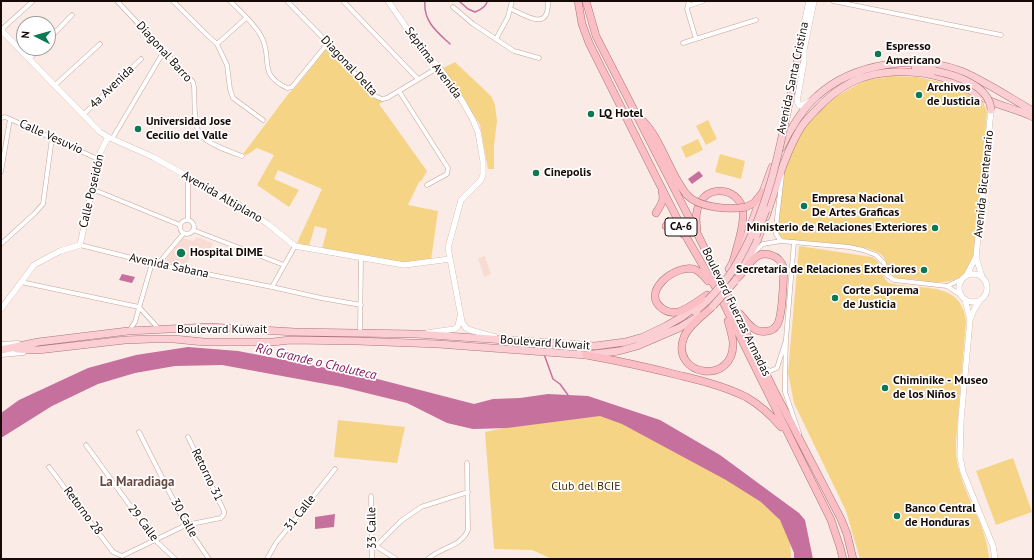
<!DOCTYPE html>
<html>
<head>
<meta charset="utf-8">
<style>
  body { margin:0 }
  #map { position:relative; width:1034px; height:560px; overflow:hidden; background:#fbebe6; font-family:"PT Sans",sans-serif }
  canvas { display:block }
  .frame { position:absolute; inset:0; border:2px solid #160a06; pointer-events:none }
  .north { position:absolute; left:16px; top:16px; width:40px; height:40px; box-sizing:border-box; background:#fff; border:1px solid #a29d9b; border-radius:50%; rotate:276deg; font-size:11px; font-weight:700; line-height:16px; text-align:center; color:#160a06 }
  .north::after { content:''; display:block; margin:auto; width:14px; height:18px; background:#0d7953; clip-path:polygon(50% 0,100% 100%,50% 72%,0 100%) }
</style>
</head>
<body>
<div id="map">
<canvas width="1034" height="560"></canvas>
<div class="frame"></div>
<div class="north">N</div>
</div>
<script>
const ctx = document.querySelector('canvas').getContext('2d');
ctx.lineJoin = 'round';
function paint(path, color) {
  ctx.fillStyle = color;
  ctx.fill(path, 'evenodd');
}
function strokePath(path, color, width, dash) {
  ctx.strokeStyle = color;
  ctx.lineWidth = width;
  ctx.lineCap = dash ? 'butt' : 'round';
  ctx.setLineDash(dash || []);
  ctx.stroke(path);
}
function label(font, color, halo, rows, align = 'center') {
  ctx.font = font + ' "PT Sans",sans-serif';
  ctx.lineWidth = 3.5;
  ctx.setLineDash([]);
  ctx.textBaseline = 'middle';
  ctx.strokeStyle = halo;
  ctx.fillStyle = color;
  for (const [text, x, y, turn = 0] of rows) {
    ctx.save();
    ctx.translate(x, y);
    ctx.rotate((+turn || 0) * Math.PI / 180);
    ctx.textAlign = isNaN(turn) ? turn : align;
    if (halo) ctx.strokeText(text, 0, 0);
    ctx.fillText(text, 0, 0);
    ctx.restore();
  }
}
paint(new Path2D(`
  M197,237L213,243L208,255L191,250L187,267L168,263L166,259L183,238L193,241Z
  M485,256L491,274L484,277L478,258Z`), '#f8dcd3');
paint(new Path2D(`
  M326,49L347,69L374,98L379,100L384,101L379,104L427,171L422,180L419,182L408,205L438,211L431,260L408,263L322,249L327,229L315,226L309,246L297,243L322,189L278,170L274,179L299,190L289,207L257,185L274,155L257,148L247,155L243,154L289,93L295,88Z
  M455,62L491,96L495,105L497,121L494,145V169H488L480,125L443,68Z
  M892,76L917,77L951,84L983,102L987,112L975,254C972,259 970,266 967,271C953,287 930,282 912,279C906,279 896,279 891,275C883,267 892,257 872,250C848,242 810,242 784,239L779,235L777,230L785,164L802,131L814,115L830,100L860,83L872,79Z
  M708,120L717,139L706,145L696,126Z
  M698,139L703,150L686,158L681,147Z
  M720,154L745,161L741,179L715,172Z
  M799,246L872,257C887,266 878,274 889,283C920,291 961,279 966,321L956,442C956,452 956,461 959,470C967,501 987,527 989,559H860L846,511L794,403L788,373Z
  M591,413L638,422L764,499L790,534L791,559H552L532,550L494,549L485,432L562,416Z
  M338,420L405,427L397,463L334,457Z
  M1013,458L1032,512L996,525L976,471Z`), '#f5d486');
paint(new Path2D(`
  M699,171L703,176L692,184L688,179Z
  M122,274L135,277L132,283L119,280Z
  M188,347L238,351L285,360L362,375L474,404L493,399L520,398L548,394L588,396L660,420L720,455L773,494L799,513L805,520L813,559H794V553L780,520L761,502L726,480L622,424L600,416L507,428L473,429L447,423L407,403L342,387L222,365L175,366L135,373L98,384L52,406L1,438V413L19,400L88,368L136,355Z
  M335,514L334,527L315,529V517Z`), '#c6709e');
strokePath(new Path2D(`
  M425,1C423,21 437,32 450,44
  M459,1L468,9L475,12C480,10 487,7 487,1
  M544,354L553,379L560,384L568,395`), '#c6709e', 1.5);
const minor = new Path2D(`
  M117,1L193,82L194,87C195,99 193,125 200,134C207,144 231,152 242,156
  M173,1L206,34L217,44L227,65L230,89L233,98L263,120
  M230,1C241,12 254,23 261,36C274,59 256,73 287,88L292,87L328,43
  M287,1L328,43L375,96L382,99L387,98L439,67
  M343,1L418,79
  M689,1L687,9L696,39
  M833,1L1001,35
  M688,6L703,1
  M453,7L473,24L514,51L539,58
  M511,9C527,16 549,32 548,1
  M1,30L33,1
  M496,39L508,17L512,1
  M48,40L72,15
  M683,43L756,20
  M217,44L246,18
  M29,59L40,48
  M55,85L100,44
  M399,91L448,168L447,174L427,185
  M83,115L141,59
  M1,118L5,117L10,119L100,160
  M112,139L164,51
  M1,172L10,119
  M92,189L180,225
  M180 227a7 7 0 1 1 14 0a7 7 0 1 1-14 0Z
  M188,220V176
  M193,230L284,265
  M781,241L776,234V227L782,175
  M794,242L786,339L785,376V392L799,433
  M1,244L35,213L43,204L52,138
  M80,245L152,263L272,287L321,298L361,305
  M753,253L763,244L781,241L849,247L863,250L876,255L884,263L887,275L894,280L947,286L962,279
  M158,264L183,234
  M21,282L139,307
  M947,286L962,296
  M272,287L295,246
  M139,307L159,329
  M129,331L135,322L152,263
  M360,333L361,258
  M764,368L770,371L777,368L785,343
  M139,432L186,525L209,559
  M86,445L155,540L175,559
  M49,467L113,552L122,556L186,525L221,518L224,514V511L188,437
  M371,496L372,559
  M374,545L396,559
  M376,546L401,521L421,507L468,492
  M267,559L276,543L335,469
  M428,559C441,547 461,547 468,530L467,463`);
const tertiary = new Path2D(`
  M388,1L422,50L439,67L463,102L473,120L478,132L483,161V175L481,180L461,200L448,248L462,322L466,328L470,330L495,337
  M1,30L100,132L108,137L153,157L236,203L268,224L295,246L404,265L450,259
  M798,52L809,1
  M810,101L801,106L799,105L797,101L804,61V50L814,1
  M976,257L982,277
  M959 288a14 14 0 1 1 28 0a14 14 0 1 1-28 0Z
  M966,276L976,257L991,110
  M965,299L970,320L961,419L960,457L963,472L993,546L995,559
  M1,309L34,265L60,251L80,245L100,153L108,137
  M970,320L974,310L980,300
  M427,333L455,329L458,326L460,317`);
const secondary = new Path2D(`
  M1,345L18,344
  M1,354L23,352`);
const primary = new Path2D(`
  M797,62L799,49
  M915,66L935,71
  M781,148C789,131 803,108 817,96C853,63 916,54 961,71C985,81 1010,98 1033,111
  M766,217C776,187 784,156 800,129C804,122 810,116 816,110C826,99 838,89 852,82C878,69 916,69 944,78C960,83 975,94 990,101C1004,107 1019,110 1033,117
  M729,269L745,241L772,167
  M742,269L758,239L761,230
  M695,312L708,300
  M17,349L38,350L125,340L151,339H174L204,342H273L290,340L357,341L438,344L586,355L619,351L637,346L679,328L699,316
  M1,350L38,342L128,331L209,327L295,332L416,334L595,346L625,342L643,337L666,326L682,317L696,306`);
const trunk = new Path2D(`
  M578,1L582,24L589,43L654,173L688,240L716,288L831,520L840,547L843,559
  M586,1L596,36L698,235L774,390L841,519L847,534L853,559
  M643,121C663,142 669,173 687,195
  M746,207L754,203L763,192
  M656,213C660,206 665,200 662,192
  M666,226L680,230L683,234
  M697,229C689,179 743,183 743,214C744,228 736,249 733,262
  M736,279C748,270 753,249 771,255C778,257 782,262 784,269C783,281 783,316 777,325C775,328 771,331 767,331C754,334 747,322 740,314
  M707,295C698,301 688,309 678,312C672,313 667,312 663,309C639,293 675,264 694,269C700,271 704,276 708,281
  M711,308C702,316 689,325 684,337C669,376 735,387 733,342C732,335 730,328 728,321
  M586,355C619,361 651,368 682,376C704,381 726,387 746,397C760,405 771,415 781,427`);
strokePath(minor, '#c6a297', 5);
strokePath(tertiary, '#c6a297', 6);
strokePath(secondary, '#c6a297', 7);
strokePath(primary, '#aa7578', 8);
strokePath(trunk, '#aa7578', 8);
strokePath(minor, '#fff', 4);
strokePath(tertiary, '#fff', 5.5);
strokePath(secondary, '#fff', 6);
strokePath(primary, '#fbced3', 7);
strokePath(trunk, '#fabec4', 7);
const primaryBridge = new Path2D(`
  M935,71C956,75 990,86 991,110
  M756,236L766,210
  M708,300C717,290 726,281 733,270C772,207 783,133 797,62
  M713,306L735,281`);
const trunkBridge = new Path2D(`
  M687,195C699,208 729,210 746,207`);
strokePath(primaryBridge, '#aa7578', 8, []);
strokePath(trunkBridge, '#aa7578', 8, []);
strokePath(primaryBridge, '#fbced3', 7);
strokePath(trunkBridge, '#fabec4', 7);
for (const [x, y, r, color] of [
  [878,54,4,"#0d7953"],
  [919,95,4,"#0d7953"],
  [591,114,4,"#0d7953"],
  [138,129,4,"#0d7953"],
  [536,173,4,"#0d7953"],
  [804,206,4,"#0d7953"],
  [935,228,4,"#0d7953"],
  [181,253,5,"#0d7953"],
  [924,270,4,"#0d7953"],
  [835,298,4,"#0d7953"],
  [885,388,4,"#0d7953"],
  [897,516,4,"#0d7953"]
]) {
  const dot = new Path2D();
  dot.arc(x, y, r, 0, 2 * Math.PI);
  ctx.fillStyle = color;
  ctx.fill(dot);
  strokePath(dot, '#fff', 1.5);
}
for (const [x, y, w] of [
  [681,227,32]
]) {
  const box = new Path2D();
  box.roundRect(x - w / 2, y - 9, w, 18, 3);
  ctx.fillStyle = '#fff';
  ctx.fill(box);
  strokePath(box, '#160a06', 1);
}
label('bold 11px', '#160a06', null, [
  ["CA-6",681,227]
]);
label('bold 12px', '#160a06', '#fff', [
  ["Espresso",886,47],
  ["Americano",886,61],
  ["Archivos",927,88],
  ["de Justicia",927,102],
  ["LQ Hotel",599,114],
  ["Universidad Jose",146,122],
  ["Cecilio del Valle",146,136],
  ["Cinepolis",544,173],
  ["Empresa Nacional",812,199],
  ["De Artes Graficas",812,213],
  ["Ministerio de Relaciones Exteriores",927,228,"right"],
  ["Hospital DIME",190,253],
  ["Secretaría de Relaciones Exteriores",916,270,"right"],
  ["Corte Suprema",843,291],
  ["de Justicia",843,305],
  ["Chiminike - Museo",893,381],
  ["de los Niños",893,395],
  ["Banco Central",905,509],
  ["de Honduras",905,523]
], 'left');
label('12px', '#160a06', '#fff', [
  ["Diagonal Barro",164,52,48],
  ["Séptima Avenida",433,63,53],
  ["Diagonal Delta",349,66,47],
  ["Avenida Santa Cristina",793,78,-78],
  ["4a Avenida",112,87,-44],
  ["Calle Vesuvio",51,137,24],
  ["Avenida Bicentenario",984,184,-84],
  ["Calle Poseidón",92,191,-77],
  ["Avenida Altiplano",222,197,30],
  ["Avenida Sabana",169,266,12],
  ["Boulevard Fuerzas Armadas",736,312,64],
  ["Boulevard Kuwait",222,330],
  ["Boulevard Kuwait",545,343,4],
  ["Retorno 31",207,475,64],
  ["Retorno 28",83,511,53],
  ["31 Calle",300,513,-52],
  ["30 Calle",184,518,61],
  ["29 Calle",143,523,53],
  ["33 Calle",372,528,-91]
]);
label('12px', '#423208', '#fff', [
  ["Club del BCIE",586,487]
]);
label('italic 13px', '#841d5c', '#fff', [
  ["Río Grande o Choluteca",316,362,13]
]);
label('bold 13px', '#68483f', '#fff', [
  ["La Maradiaga",137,482]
]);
</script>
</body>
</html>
